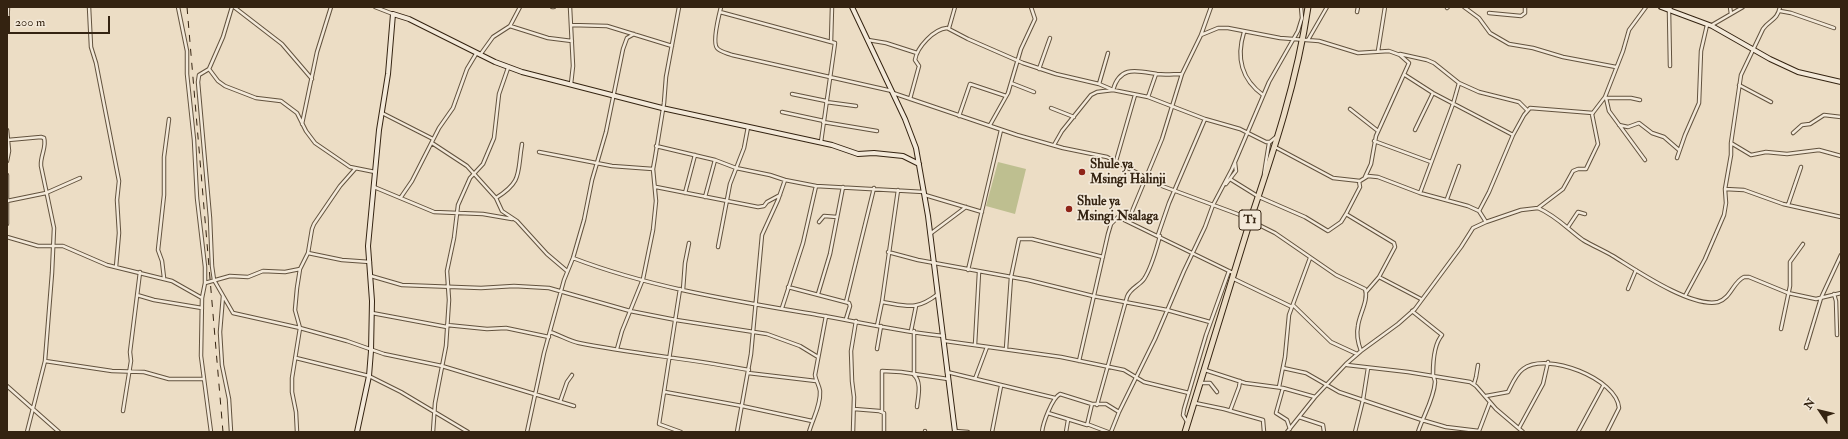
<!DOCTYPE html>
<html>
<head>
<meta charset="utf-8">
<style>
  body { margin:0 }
  #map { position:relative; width:1848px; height:439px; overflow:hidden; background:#ecddc5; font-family:"IM FELL Double Pica",serif }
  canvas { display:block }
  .frame { position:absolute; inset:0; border:8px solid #342311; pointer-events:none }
  .north { position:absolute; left:1800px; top:391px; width:40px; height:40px; -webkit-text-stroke:3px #f3e9d9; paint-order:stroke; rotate:305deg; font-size:11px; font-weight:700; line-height:16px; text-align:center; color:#342311 }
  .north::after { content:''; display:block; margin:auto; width:14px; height:18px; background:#342311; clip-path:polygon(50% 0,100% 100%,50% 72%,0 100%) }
  .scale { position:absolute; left:8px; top:16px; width:102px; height:18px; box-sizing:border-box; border:2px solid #342311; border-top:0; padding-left:5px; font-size:12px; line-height:14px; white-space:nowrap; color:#342311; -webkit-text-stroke:3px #f3e9d9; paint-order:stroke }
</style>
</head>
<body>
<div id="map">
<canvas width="1848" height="439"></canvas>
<div class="frame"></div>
<div class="north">N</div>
<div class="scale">200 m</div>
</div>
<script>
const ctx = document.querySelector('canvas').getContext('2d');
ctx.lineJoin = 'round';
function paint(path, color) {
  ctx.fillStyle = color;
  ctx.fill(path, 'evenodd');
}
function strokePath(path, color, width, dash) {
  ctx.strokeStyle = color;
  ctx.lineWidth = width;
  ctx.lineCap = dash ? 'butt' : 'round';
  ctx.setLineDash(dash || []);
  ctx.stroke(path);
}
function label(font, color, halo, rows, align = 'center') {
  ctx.font = font + ' "IM FELL Double Pica",serif';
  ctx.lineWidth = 3.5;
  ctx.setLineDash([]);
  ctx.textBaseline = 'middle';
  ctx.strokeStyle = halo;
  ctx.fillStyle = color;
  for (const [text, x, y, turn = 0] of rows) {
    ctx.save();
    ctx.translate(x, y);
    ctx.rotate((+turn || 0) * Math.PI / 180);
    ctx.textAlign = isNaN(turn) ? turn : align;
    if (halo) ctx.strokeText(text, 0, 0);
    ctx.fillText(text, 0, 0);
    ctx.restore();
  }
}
paint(new Path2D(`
  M998,162L1026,169L1015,214L986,206Z`), '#bebf90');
const street = new Path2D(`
  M89,7L91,47L96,63L119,181L117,200L119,233L116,267
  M178,7L187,51V74L194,140L197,198L205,267V283L202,298L201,356L211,432
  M232,7L223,37L209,69L218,81L225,86L256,98L281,101L297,113L306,131L315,143L350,167L375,172
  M234,7L282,44L312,79
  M375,7L393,14
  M552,7H554
  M570,7L573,66L571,84
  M721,7C719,15 712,42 717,48C720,52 727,53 732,55L892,91
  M1464,7L1479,18L1490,33L1509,44L1533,48L1563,57L1616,67
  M1730,7L1731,14
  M1447,8L1448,7
  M1780,11L1791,13L1834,28
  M720,12L831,42
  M1357,12L1358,7
  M1489,13L1521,16L1525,13V7
  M571,25L607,26L672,46
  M1712,25L1743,7
  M510,26L548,38L572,41
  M7,27L8,7
  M949,28L955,7
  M1244,32C1236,58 1241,79 1263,95
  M1201,35L1218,28H1228L1280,38L1319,41L1358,53L1389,51L1400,55L1409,63L1376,136L1371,164L1365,177
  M868,40L886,43L917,53
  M1308,40L1327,7
  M1378,51L1385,7
  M1400,54L1427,60L1434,63L1459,83L1479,92L1519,102L1527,110
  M480,55L493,37L510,26L520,7
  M1670,66L1669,11L1671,7
  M209,69L199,75L198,82L210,218L212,266L214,280L233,313L300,328L347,341L384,354L442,366L574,406
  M1039,69L1050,38
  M1405,75L1433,93L1513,135L1489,192L1479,211
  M1011,83L1034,92
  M1099,84L1108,53
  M1739,85L1771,102
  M893,93L1017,135L1063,148L1107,157L1162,186L1251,219
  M792,94L826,101
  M1148,97L1156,74
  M1605,97L1606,98L1609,111L1645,160
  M1606,98H1631L1640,100
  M910,99L919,66L915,60C917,47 934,29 947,28L968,39L1023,63L1056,74L1099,84L1113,90L1148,97L1205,119L1240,129L1266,142H1270L1276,137
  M826,102L856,106
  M1051,108L1074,117
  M1350,109L1378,131
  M782,112L824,121
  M382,113L433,139
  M959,116L970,84L1006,96
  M823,122L877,131
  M302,124L317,52L331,7
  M990,125L1008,93L1021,49L1035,19L1031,7
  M1619,125L1628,127L1639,123L1652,133L1664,137L1679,150
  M7,130L9,151L7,161
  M1415,130L1433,93
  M1793,133L1802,125L1810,124L1824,115L1841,117
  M1513,135L1524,115L1530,108L1593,113
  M8,140L41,137L44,138C47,147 40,156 41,166L54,228L52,273L45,361L27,432
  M1374,141L1431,162
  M821,142L835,43L831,42L832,7
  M432,143L467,166L496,198L502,211L517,221L547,254L567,271
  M1731,143L1751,155L1766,152L1787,154L1819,150L1841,156
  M1054,145L1062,131L1091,95L1097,92L1113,90C1120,65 1137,71 1157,74C1165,75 1174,74 1182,74
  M656,146L715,160L736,168L770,175L785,180
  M1275,147L1333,178L1360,181L1368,176L1378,177L1420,193L1468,206L1479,211L1486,222L1473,228L1461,247L1415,309L1398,324L1361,351L1346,364L1315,397L1287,432
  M539,152L612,166L653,169
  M1677,158L1685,135L1699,103L1701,51L1707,25
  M1116,161L1135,95
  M1264,174L1269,143
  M7,175V224
  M1230,179L1259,197L1305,217L1328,231L1341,222L1346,214
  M1359,181L1360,187L1346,214L1394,243L1395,247L1379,277L1366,292
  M1226,184L1236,171L1235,163
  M374,187L434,212L483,214L512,219
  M656,187L758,207L764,206L767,202L780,195
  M1725,189L1744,190L1783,204L1841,217
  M685,193L695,155
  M1420,193L1453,104L1459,83
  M925,195L982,212
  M401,197L412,181L439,128L453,108L467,69L476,54
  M705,197L715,160
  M496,198C523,181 517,173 522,144
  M1447,199L1459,166
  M7,201L46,193L80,178
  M1788,205L1801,167
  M1538,208L1563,189L1573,171L1578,169H1586L1598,144L1592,114L1605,97L1623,51L1629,30L1646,7
  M1128,221L1162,139L1182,74L1201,35L1211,7
  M1251,221L1275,233L1336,275L1365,289C1369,300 1359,315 1358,326C1356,335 1358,343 1361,351
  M819,222L824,216L837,217
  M1486,222L1521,210L1538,208C1555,215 1568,229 1583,240C1593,246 1603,250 1613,256C1636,270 1691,308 1718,302C1731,298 1733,282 1744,277H1749L1788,293L1816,299L1841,293
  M1568,227L1578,212L1585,214
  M930,234L966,207
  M1158,235L1169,203L1205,119
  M7,237L38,246H63L107,265L172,281L202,298
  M718,247L730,184L744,148L748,127
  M888,252L918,260L1028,280L1093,296L1167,310L1210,322
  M308,253L342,260L370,262
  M573,258C651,288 736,301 818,315C860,322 902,332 944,336
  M968,270L1001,130
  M371,276L402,285L481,288L514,286L549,288L630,311L676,320L767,334L800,346L818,357
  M1379,277L1421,299
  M164,278L162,261L158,250L164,195V157L169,119
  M1234,279L1292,307
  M205,283L230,276L248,277L263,271L285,272L300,269
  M788,287L849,303L850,306L846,319
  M680,289L659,424L681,432
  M1628,289L1636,270
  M683,290L685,263L689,243
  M818,294L830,254L843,187
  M1834,294L1836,301L1837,335
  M137,295L154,300L202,308
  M223,296L220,332L222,365L229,399L231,432
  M1685,296L1705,259L1724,215L1726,203L1725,189L1731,155V143L1741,75L1763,29C1770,19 1777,21 1780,7
  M846,302L874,188
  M882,302C908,306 916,311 938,294
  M1293,305L1331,342L1357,354
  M782,308L803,243L816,186
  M1412,311L1442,335C1434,344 1433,362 1433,374C1433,377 1435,379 1435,382C1434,399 1423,416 1418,432
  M372,313L447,327
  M447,325L487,329L506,328L549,337
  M877,326L882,302L898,190
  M1781,329L1790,286V262L1803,244
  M911,331L916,306
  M914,331V375C922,382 918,397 917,407
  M550,332C560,335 569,341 579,343C635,354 692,359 749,370
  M945,341L1061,357L1124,370L1144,382L1189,393
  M975,345L979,272
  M1806,348L1821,298L1841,255
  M617,349L622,331L643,279L653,230L656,201L653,169L655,158L664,103L666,77L679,7
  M877,349L881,326
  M1006,349L1011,277L1019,239H1032L1103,257
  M296,358L369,376L401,392L468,432
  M45,361L112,371L144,372L169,379H203
  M1079,361L1108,234L1111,224L1118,217L1233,273
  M1347,365L1408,372L1470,382L1476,386L1496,409L1523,432
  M1283,368L1306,373L1339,392L1422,420L1446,427L1479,431L1490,402
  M1205,370L1245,383L1283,388L1315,397
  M947,372L1055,398
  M748,373L816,381
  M975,379L987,347
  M1201,383H1210L1217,392
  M1474,384L1476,377L1478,365
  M7,386L59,432
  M1279,387L1285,357L1289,315L1310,258
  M1283,388L1276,413L1287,420L1290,429
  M665,392L742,406L812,421
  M1486,396L1508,392C1512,384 1516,374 1523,369C1547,351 1617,379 1619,408L1607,432
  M560,402L567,382L572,375
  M1195,403L1224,409L1263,420L1264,432
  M1097,405L1127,297C1130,288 1139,286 1144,279C1152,267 1156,250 1160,236
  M854,409L879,411L884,413V432
  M123,411L131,361L130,352L140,272
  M1230,411L1239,387L1240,381
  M882,412V371L901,372L948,379
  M1048,413L1087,425L1092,404
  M1299,417L1323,425L1324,432
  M1188,423L1183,415L1184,409L1206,335L1229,271
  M1087,424L1108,432
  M1519,428L1543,384L1548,362
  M925,431V432
  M955,431L968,432
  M297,432L296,412L292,392V378L300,328L295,310L297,288L300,269L308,253L312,229L314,224L340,186L355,169
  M433,432L435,403L446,346L449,300L447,271L454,238L458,205L470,178L483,164L494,138L499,94L508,68
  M527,432L544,353L564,280L573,258L584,220L592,180L606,132L623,49L627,38L634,34
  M737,432L751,354L762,235L778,200L785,180L816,186L924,192
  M809,432C813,418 821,405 820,391C819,385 816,381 815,375L826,316
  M853,432L854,397L852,381L851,351L856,321
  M992,432L1001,386
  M1042,432C1043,423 1052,398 1060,394L1092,404H1106L1119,412
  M1066,432L1068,420
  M1111,432L1119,412L1155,339L1184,271L1205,227L1213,205L1232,169L1269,82L1298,31L1302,18L1301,7
  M1355,432L1363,400L1368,368
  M1578,432L1603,386`);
const secondary = new Path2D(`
  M852,7L905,119L916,148L928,216L955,432
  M1661,7L1712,26L1770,59L1798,72L1841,82
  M357,432L369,376L371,351L372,301L368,246L379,130L388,74L393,14L409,19L495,62L522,72L662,108L832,145L858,154L874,153L903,156L919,164`);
const highway = new Path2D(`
  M1185,432L1250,221C1274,150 1297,81 1308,7`);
strokePath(street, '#62523e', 4.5);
strokePath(secondary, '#342311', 6);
strokePath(highway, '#342311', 7);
strokePath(street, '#f3e9d9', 2.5);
strokePath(secondary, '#f3e9d9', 4);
strokePath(highway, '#ecddc5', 5);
strokePath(new Path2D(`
  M187,7L223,432`), '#342311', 1, [7, 7]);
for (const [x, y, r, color] of [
  [1082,172,4,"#8f2418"],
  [1069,209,4,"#8f2418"]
]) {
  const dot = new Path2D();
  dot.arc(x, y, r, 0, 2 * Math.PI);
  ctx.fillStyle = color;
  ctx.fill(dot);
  strokePath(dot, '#f3e9d9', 1.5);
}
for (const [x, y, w] of [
  [1250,220,22]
]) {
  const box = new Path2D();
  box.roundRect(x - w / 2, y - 10, w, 20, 3);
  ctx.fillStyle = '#f3e9d9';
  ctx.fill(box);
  strokePath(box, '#342311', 1);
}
label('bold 12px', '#342311', null, [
  ["T1",1250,220]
]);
label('bold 13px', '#342311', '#f3e9d9', [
  ["Shule ya",1090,165],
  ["Msingi Halinji",1090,180],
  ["Shule ya",1077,202],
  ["Msingi Nsalaga",1077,217]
], 'left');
</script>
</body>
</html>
